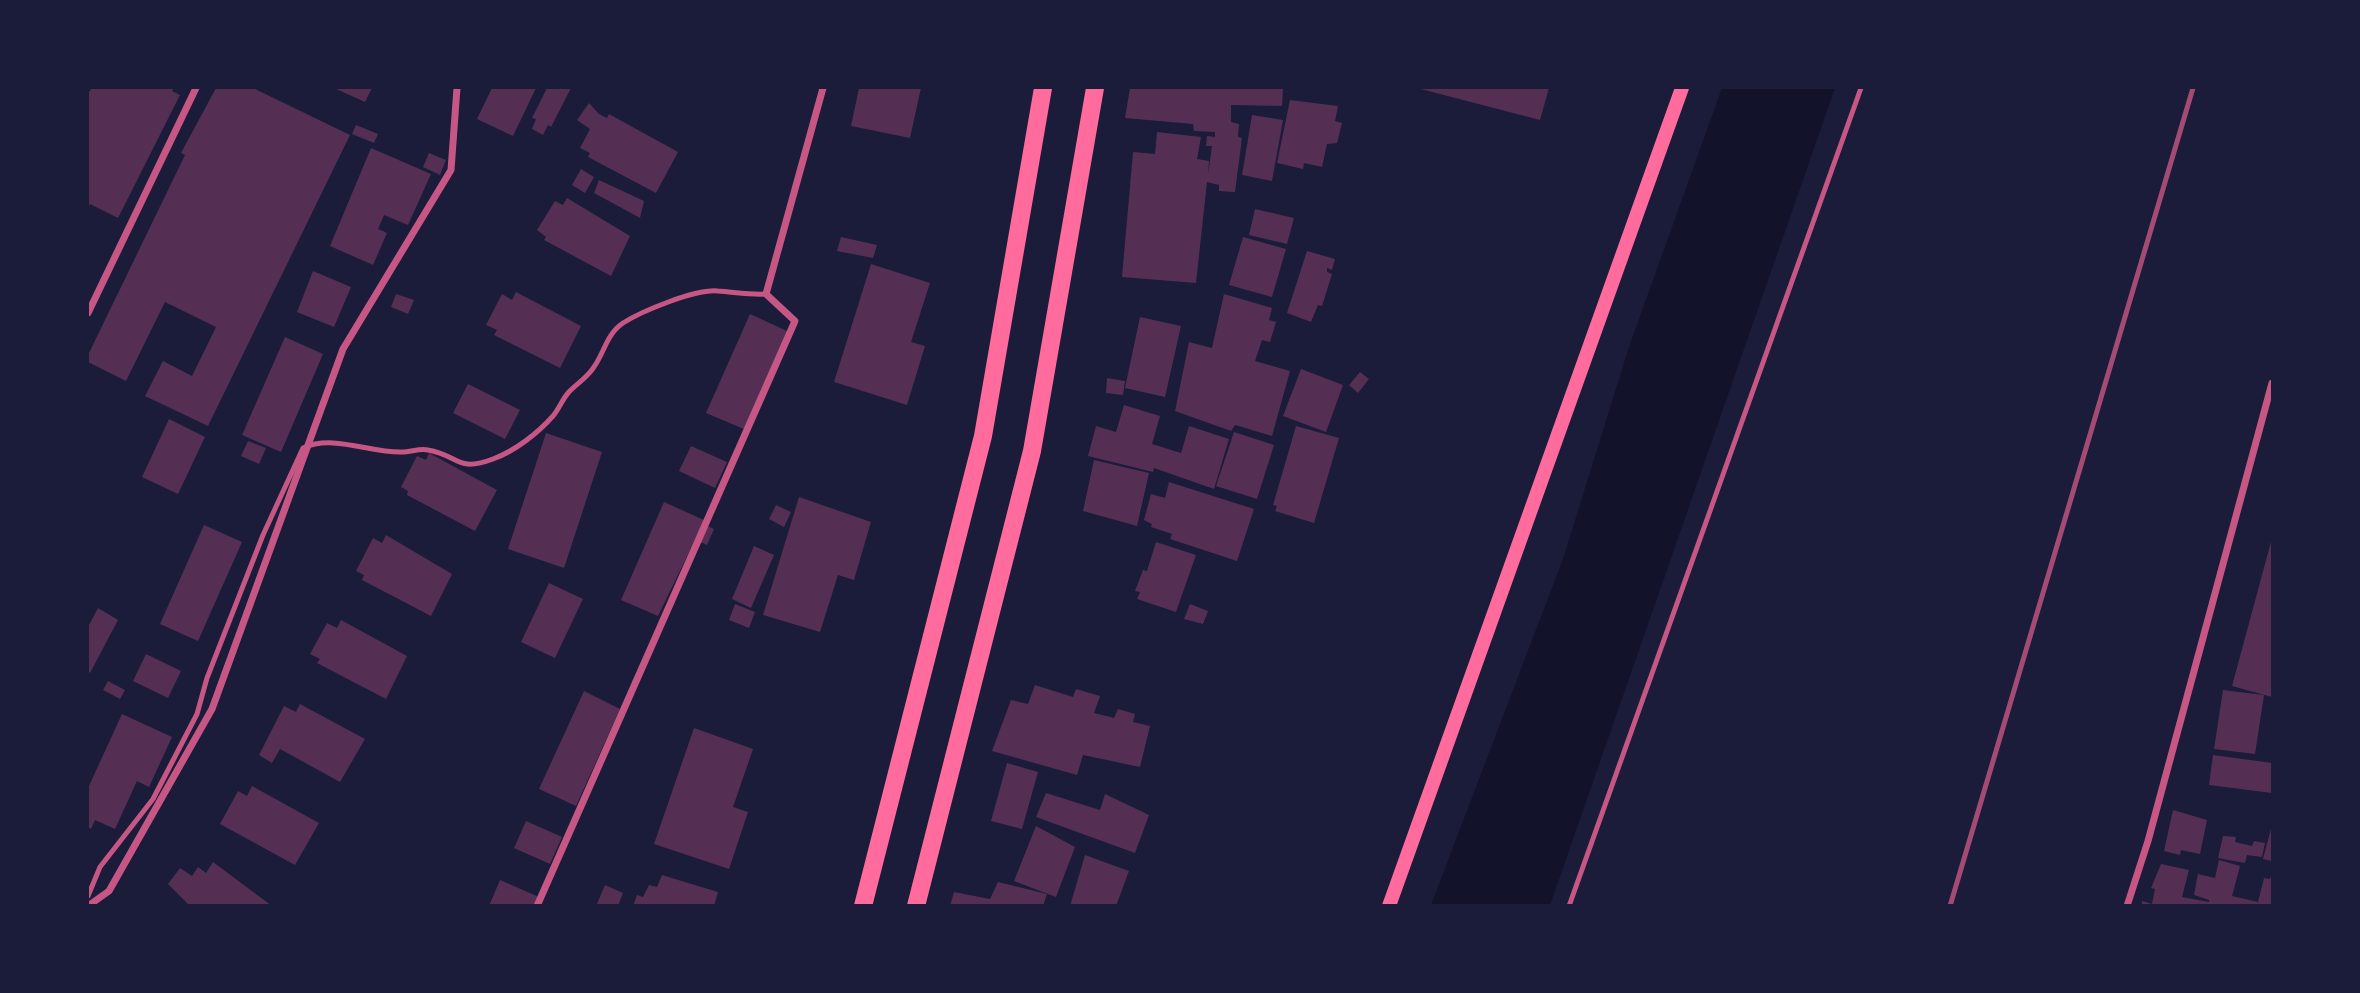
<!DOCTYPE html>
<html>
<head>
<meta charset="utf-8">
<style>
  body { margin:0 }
  #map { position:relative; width:2360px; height:993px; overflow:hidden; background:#1b1b3a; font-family:"Open Sans",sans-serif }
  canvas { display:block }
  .frame { position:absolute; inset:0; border:89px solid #1b1b3a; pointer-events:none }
</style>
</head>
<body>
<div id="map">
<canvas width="2360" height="993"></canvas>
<div class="frame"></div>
</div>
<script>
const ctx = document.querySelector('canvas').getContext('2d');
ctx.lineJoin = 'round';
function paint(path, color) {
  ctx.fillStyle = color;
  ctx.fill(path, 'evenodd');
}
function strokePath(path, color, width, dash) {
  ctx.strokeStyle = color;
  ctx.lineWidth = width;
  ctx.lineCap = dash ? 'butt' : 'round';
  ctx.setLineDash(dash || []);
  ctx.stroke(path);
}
paint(new Path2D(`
  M1722,88H1835L1550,905H1431L1563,559L1629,347Z`), '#12122b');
paint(new Path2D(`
  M91,88H174L172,91L180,95L118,218L90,204L88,209V95Z
  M216,88H253L350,135L208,426L145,396L163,361L192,376L216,327L165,302L126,381L88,362V355L185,155L181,153Z
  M334,88H372L365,102Z
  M492,88H536L513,136L477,119Z
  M547,88H571L551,127L548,125L543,135L532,129L536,119L532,118Z
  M859,88H921L910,138L851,126Z
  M1130,88H1283L1282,106L1231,105V122L1239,124L1238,137L1242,138L1235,192L1219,191V185L1207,182L1196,283L1122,277L1133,152L1155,154L1157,132L1201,137L1197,159L1209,161L1208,175L1212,146H1206L1207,136L1215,137V132L1194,131L1193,124L1125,118Z
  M1417,88H1549L1540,120Z
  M1290,100L1338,106L1335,121L1342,123L1337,143L1327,144L1322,167L1304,163L1303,169L1277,163Z
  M589,103L599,114L607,118L609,114L678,152L656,193L588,157L590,153L580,148L590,129L577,120Z
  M1252,115L1283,120L1272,181L1242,175Z
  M356,125L378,134L374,143L352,134Z
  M371,148L431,174L408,225L384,215L378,229L387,233L373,265L330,246Z
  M429,153L446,160L440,175L423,167Z
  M581,169L594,177L585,193L572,185Z
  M599,180L644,201L640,218L594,193Z
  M567,198L630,236L611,276L544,240L546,237L537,230L555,201L563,205Z
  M1255,209L1294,218L1287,244L1249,235Z
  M841,237L877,245L873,258L837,251Z
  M1243,237L1286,249L1272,297L1229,285Z
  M1307,251L1335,259L1332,270L1327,268V272L1332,274L1322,306L1318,305L1311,322L1287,313Z
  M871,264L930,283L911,342L925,346L907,405L834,382Z
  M313,271L351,287L334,327L297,312Z
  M516,292L581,326L560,368L494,335L497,330L486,325L502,294L512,300Z
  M396,294L414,300L408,314L391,307Z
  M1224,294L1272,308L1269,320L1276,322L1270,342L1262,340L1255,361L1290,371L1272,436L1235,425L1231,431L1175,411L1189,342L1212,348Z
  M750,314L787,331L744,429L706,413Z
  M1140,317L1181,326L1165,397L1125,388Z
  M285,337L323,354L281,452L242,435Z
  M1301,369L1343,385L1326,432L1283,416Z
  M1360,372L1369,379L1358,393L1349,385Z
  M1107,378L1125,381L1123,395L1106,393Z
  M468,384L520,410L505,439L453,413Z
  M1124,405L1160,416L1152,444L1181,453L1189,426L1229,439L1214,489L1154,468L1153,472L1088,456L1096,426L1116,432Z
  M169,419L205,437L178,494L142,477Z
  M1296,426L1339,438L1314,523L1275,511L1277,506L1273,505Z
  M1234,432L1274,445L1257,499L1216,486Z
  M546,433L602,452L564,568L508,549Z
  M248,441L266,448L259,464L241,456Z
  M691,446L727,462L715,488L679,471Z
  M429,453L497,490L475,531L407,495L408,491L401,487L417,456L426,460Z
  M1094,460L1149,473L1137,526L1083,511Z
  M1169,482L1254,509L1237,561L1170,539L1172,534L1151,527L1152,524L1144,520L1151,494L1165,498Z
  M799,497L871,522L854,580L838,575L820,632L763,615Z
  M664,502L704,520L703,524L714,529L707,545L695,540L658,616L621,600Z
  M776,505L791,512L784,527L769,519Z
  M204,525L242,542L198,641L160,624Z
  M386,535L452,574L431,616L362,580L364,575L356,571L373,538L382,543Z
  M2272,538V697L2232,686Z
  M1156,542L1196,555L1176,612L1137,599L1140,592L1135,591L1143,570L1147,571Z
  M754,546L774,555L751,608L732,599Z
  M549,583L583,599L555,658L521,642Z
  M735,604L755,612L749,628L729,620Z
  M1190,604L1208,611L1203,624L1184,619Z
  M98,608L118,620L90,673L88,671V627Z
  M341,620L407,656L386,699L317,663L320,659L310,654L327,623L337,628Z
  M146,654L181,671L168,698L133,681Z
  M108,681L125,690L120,699L103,690Z
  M1035,685L1073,697L1076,689L1100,696L1094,713L1114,718L1118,709L1135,714L1133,722L1150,726L1140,767L1083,755L1077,775L992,751L1011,700L1028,704Z
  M2223,690L2264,695L2255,754L2214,749Z
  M584,691L620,709L576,806L539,789Z
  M300,704L365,739L340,782L280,749L272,763L259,755L284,706L296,712Z
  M122,714L172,737L149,787L137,781L115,829L95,820L91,829L88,827V788Z
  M694,728L753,749L733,807L748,812L729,869L654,844Z
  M2213,755L2272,763V793L2209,785Z
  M1007,763L1038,772L1022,829L991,821Z
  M252,786L319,823L295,865L220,824L238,791L247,796Z
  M1046,793L1100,810L1105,794L1149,815L1135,853L1036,817Z
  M2173,810L2207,820L2200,854L2181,850L2180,855L2164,851Z
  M526,821L562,837L550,864L514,848Z
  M2272,825V861L2263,859Z
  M1036,826L1075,847L1056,897L1014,881Z
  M2223,836L2236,837L2235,842L2252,846L2254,841L2265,843L2262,857L2247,855L2245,863L2218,858Z
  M1085,855L1129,871L1116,906H1070Z
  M2219,860L2240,866L2232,896L2258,902L2264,878L2270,879L2272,873V906H2142V901L2152,904L2155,889L2151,888L2161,864L2189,870L2182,897L2209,902V900L2194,895L2198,874L2215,878Z
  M213,862L272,906H190L168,884L180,868L192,876L198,867L206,873Z
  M662,875L718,892L714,906H633L637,895L643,897L649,885L657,887Z
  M500,880L539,897L535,906H489Z
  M998,882L1047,894L1043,906H950L954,892L990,899Z
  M605,885L623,893L618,906H596Z`), '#542f53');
strokePath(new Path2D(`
  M88,896L100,867L153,799L197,714L207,678L263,535L303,448C333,434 370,453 402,452C411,452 420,448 428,450C459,455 456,473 493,459C515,451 538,433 553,416C559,409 562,400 568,393C575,385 584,380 591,371C604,356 605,335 623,323C642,311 695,289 718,291C734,292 749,295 766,294
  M1569,906L1861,88`), '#c65784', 5);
strokePath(new Path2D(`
  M88,313L196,88
  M88,906L109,891L212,709L343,349L451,170L457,88
  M537,906L795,321L766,294L823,88
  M2127,906L2148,841L2272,383`), '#c65784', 7);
strokePath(new Path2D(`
  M1389,906L1682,88`), '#ff6b9d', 14);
strokePath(new Path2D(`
  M863,906L983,436L1043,88
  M916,906L1032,451L1095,88`), '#ff6b9d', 18);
strokePath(new Path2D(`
  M1950,906L2193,88`), '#a44b75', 5);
</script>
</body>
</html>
